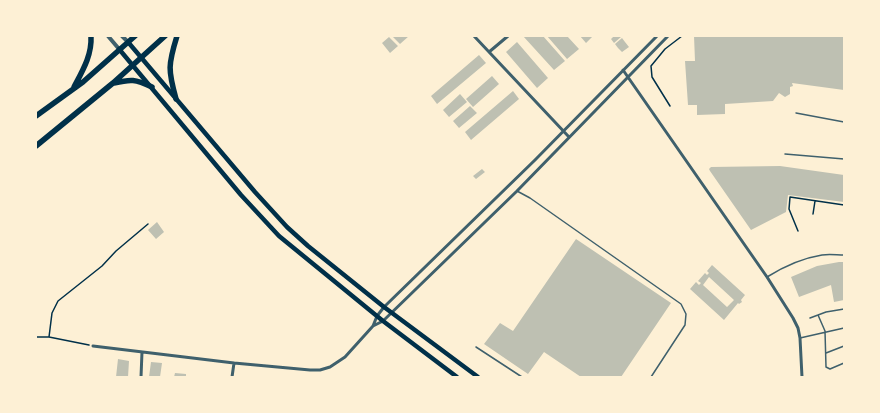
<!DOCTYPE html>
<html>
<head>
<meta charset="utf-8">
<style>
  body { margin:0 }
  #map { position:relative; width:880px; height:413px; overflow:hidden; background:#fdf0d5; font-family:"IBM Plex Serif",serif }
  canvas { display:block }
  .frame { position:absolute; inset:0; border:37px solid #fdf0d5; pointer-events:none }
</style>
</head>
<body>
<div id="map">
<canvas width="880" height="413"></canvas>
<div class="frame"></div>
</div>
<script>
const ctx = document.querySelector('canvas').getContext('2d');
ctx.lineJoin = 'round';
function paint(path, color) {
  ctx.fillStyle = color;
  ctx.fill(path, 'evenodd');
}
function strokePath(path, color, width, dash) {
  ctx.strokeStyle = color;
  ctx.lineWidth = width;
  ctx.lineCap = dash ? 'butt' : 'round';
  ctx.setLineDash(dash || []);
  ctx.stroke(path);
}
paint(new Path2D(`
  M392,36H409L400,44Z
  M523,36H543L565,61L554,70Z
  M547,36H567L579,49L567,59Z
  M580,36H593L586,43Z
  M614,36H620L621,37L614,43L611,39Z
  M694,36H844V90L792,83L793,86L790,87V94L785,97L779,93L773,101L725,104V114L697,115V105H688L685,61H695Z
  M389,37L398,46L390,53L382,43Z
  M622,38L625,42L618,48L615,44Z
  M517,42L548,78L537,88L506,52Z
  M625,42L629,47L622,52L618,48Z
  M479,55L486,63L437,104L431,96Z
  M492,76L499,84L473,107L466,99Z
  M513,91L519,99L471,140L465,132Z
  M460,94L467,102L449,117L443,110Z
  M470,106L477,113L459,128L453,121Z
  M780,166L844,175V202L788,195L786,212L751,230L710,171L709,169L711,167Z
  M482,169L485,172L476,179L473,176Z
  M157,222L164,232L156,239L148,230Z
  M576,239L671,303L621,377H581L544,352L528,374L484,344L500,323L513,331Z
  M839,262H844V300L834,302L831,285L799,297L791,277L817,266Z
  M712,265L745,295L741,300L742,302L739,304L738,303L724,320L690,289L696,282L699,285L701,283L698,281L705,273L707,275L709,273L707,271ZM709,277L734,300L727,307L703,285Z
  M118,359L129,361L128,377H116Z
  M151,362L162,363L160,377H149Z
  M175,373L186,374V377H174Z`), '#bec0b2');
strokePath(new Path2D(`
  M670,106L652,77L651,66L665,49L682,36
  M813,214L815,201
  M798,231L789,209L790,197L844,205
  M36,337H49L89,345
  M49,337L52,313L58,301L102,266L116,251L148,224`), '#003049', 1.5);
strokePath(new Path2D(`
  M796,113L844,122
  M785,154L844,159
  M517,191L530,198L681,304L686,314L685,325L651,377
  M767,277C783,267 803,258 822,255C829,254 837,255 844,255
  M818,315L825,331L826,367L830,369L844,363
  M810,318L826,312L844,309
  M800,338L844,328
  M476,347L522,377
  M826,353L844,346`), '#3f606c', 1.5);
strokePath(new Path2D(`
  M474,36L569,137
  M489,52L508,36
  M623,70L767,277L793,318L798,328L800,338L802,377
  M373,326L377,316L384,307L535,160L657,36
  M93,346L234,363L310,370H320L330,367L345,357L373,326L383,321L517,191L668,36
  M141,377L142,352
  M232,377L234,363`), '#3f606c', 3);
strokePath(new Path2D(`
  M108,36L119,49
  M122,36L128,42`), '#3f606c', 4);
strokePath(new Path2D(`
  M128,42L255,192L287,227L308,246L384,307L478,377
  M119,49L241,195L279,236L383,321L457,377`), '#003049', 4.5);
strokePath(new Path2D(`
  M114,83C131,79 135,79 152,87
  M74,87C83,70 92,55 91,36
  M176,99C168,70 168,65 177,36
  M36,116L83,82L135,36
  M36,146L113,83L165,36`), '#003049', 5.5);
</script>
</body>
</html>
